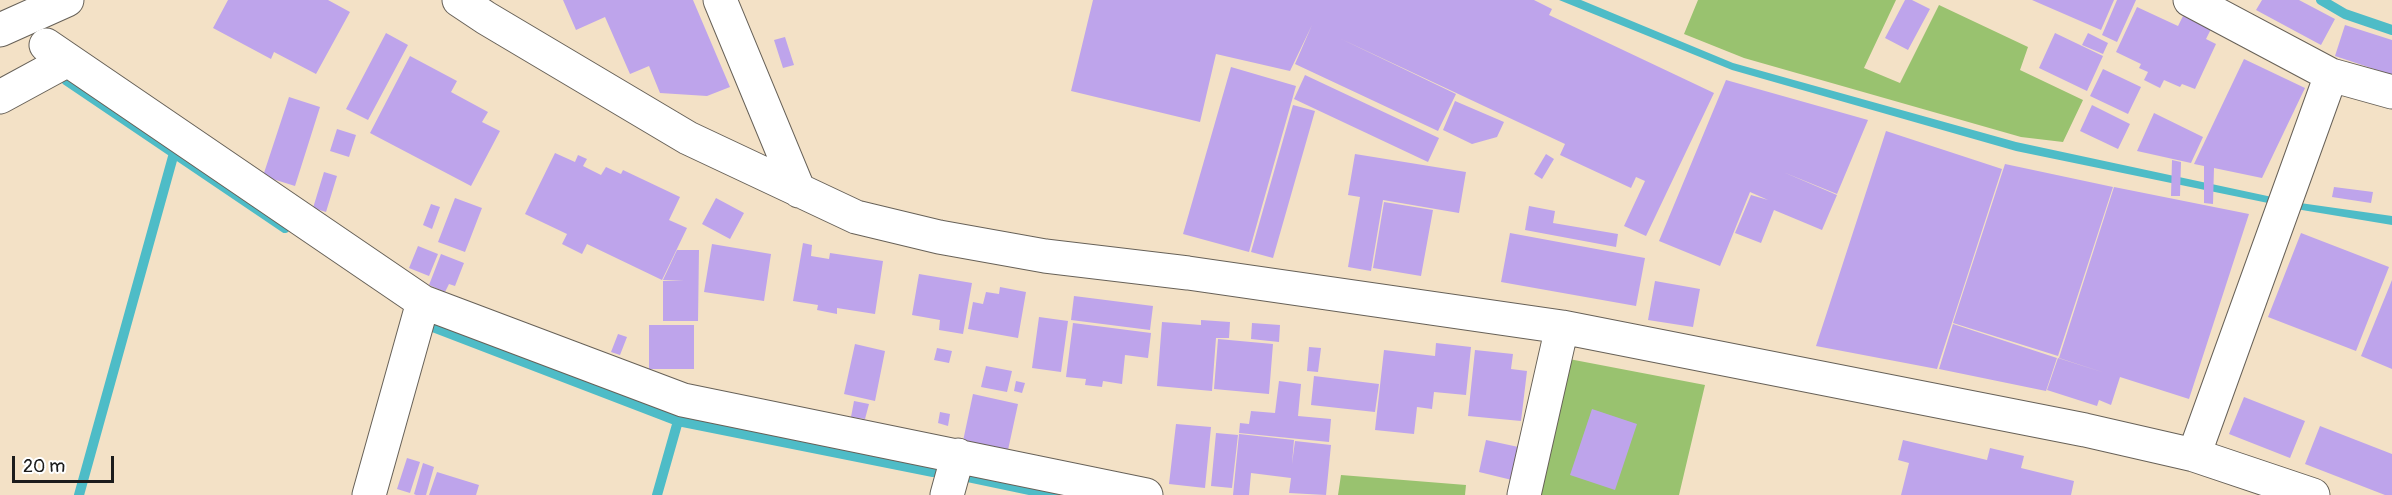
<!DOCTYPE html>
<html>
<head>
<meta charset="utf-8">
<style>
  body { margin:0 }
  #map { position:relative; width:2392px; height:495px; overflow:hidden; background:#f3e1c6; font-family:Pangolin,sans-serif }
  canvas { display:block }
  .scale { position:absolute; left:12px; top:456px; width:102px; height:27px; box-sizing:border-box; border:3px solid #1c1c1c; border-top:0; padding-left:8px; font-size:18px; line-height:21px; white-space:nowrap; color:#1c1c1c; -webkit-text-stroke:4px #fff; paint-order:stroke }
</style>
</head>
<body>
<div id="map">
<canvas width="2392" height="495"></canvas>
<div class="scale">20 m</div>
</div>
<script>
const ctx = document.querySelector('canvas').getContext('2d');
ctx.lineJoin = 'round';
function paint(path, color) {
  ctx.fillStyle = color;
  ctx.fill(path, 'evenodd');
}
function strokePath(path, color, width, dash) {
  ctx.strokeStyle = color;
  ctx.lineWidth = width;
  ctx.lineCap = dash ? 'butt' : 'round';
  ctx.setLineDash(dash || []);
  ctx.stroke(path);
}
paint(new Path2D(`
  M1698,0H1896L1864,68L1900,83L1939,5L2028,47L2020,70L2083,100L2063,142L2021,137L1744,58L1684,34Z
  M1569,359L1705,385L1679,495H1538Z
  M1341,475L1466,485L1465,495H1338Z`), '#99c26f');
paint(new Path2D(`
  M1559,0H1581L1733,63L2016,142L2300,203L2392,216V225L2302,210L2016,151L1732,70Z`), '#4ebcc7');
strokePath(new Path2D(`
  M2321,0L2345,14L2392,30
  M66,80L285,228
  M433,327L678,421L933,472
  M968,477L1053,495
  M79,495L174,153
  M657,495L678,421`), '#4ebcc7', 10);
paint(new Path2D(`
  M228,0H328L350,12L316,74L274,52L271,59L213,28Z
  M563,0H693L730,87L707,96L660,93L649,66L630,74L605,17L576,30Z
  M1093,0H1534L1552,9L1549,15L1714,93L1646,236L1624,226L1645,181L1636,177L1631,188L1560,155L1565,144L1339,38L1456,94L1438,131L1295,64L1312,25L1290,71L1216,54L1200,122L1071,91Z
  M1905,0H1912L1930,9L1908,50L1885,38Z
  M2032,0H2114L2101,30Z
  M2117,0H2136L2117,42L2102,35Z
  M2262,0H2299L2335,19L2321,45L2256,10Z
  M2137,7L2178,26L2183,16L2211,29L2206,39L2216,44L2195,89L2182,84L2180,87L2164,80L2160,88L2144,80L2148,72L2139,68L2141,64L2116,52Z
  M2345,25L2392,40V75L2335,56Z
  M386,33L408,45L368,120L346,109Z
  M2055,33L2103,56L2087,91L2039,68Z
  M2088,33L2108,43L2103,54L2082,45Z
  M785,37L794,65L783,68L774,40Z
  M410,56L457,81L451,92L488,112L482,122L500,131L471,186L370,133Z
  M2244,59L2305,88L2262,178L2214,168L2213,204L2204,203V166L2194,164Z
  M1231,67L1296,86L1249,252L1183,234Z
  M2103,69L2141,87L2128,114L2090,96Z
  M1305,75L1439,138L1428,162L1294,99Z
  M1726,80L1868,120L1837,194L1783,172L1837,195L1822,230L1774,210L1761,243L1735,233L1751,195L1768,200L1750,192L1720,266L1659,241Z
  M289,97L320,107L295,186L263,176Z
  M1455,101L1504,122L1497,137L1472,144L1443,130Z
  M1293,105L1315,111L1273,258L1251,252Z
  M2092,105L2130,124L2118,149L2080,131Z
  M2154,113L2203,137L2191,163L2137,151Z
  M337,129L356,135L349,157L330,151Z
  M1886,131L2002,169L1937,369L1816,346Z
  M555,153L575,162L578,155L587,159L583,166L601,175L606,167L621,174L623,170L680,197L669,220L687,228L662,280L587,244L582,254L562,244L567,234L525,214Z
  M1355,154L1466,172L1459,213L1383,200L1371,271L1348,267L1360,197L1348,195Z
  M1546,154L1554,159L1542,179L1534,174Z
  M2172,160L2181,162L2180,196H2171Z
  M2005,164L2113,187L2058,356L1953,323Z
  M324,172L337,176L326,212L313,208Z
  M2114,187L2249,214L2189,399L2120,377L2111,405L2099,400L2097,406L2047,390L2058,358L2105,373L2059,358Z
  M2334,187L2373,192L2371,203L2332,197Z
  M455,198L482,208L465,252L438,242Z
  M716,198L744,213L730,239L702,224Z
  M1384,202L1433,210L1421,276L1373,268Z
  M431,204L440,207L432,229L423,225Z
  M1529,206L1555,211L1553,223L1618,234L1616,247L1525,230Z
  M1510,233L1645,258L1636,306L1501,282Z
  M2301,233L2389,267L2356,351L2268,317Z
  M803,243L812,245L811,256L829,259L830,253L883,261L875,314L837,308V314L817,310L818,305L793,301Z
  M712,244L771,254L764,301L704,292Z
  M418,246L438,254L429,276L409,268Z
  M677,250H699L698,321H663V281H684L663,280Z
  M441,254L464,263L455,286L449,284L445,292L429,285Z
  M919,274L972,283L963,334L939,330L940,320L912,315Z
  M2392,280V369L2361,356Z
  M1655,281L1700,289L1693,327L1648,320Z
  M1000,287L1026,292L1018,338L968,329L973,302L983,304L986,292L999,294Z
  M1074,296L1153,306L1150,330L1071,320Z
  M1039,317L1068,321L1061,372L1032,368Z
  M1201,320L1230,322L1229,338H1216L1212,391L1157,386L1162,322L1201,325Z
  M1073,323L1151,333L1148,358L1125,355L1122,384L1103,381L1102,387L1085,385L1086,379L1066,377Z
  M1252,323L1280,325L1279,342L1251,339Z
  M1953,324L2057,358L2046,391L1939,369Z
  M649,325H694V369H649Z
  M618,334L627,337L620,355L611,352Z
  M1218,339L1273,344L1269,394L1214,389Z
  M1436,343L1471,347L1466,395L1434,392L1432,409L1417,407L1414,434L1375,430L1384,350L1435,356Z
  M855,344L885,351L875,401L844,394Z
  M1309,347L1321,348L1318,372L1307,371Z
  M937,348L952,351L949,363L934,360Z
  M1475,350L1513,354L1511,369L1527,371L1521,421L1468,416Z
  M986,366L1012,371L1007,392L981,387Z
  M1314,376L1379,384L1375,412L1311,405Z
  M1016,381L1025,383L1022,393L1014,391Z
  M1279,381L1301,384L1298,416L1331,419L1329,442L1239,433L1240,423L1249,424L1251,411L1275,413Z
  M973,394L1018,404L1008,450L963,441Z
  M2244,397L2305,421L2290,458L2229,434Z
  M854,401L869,404L865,419L851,417Z
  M1592,409L1637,424L1615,490L1570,475Z
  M940,412L950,414L948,426L938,423Z
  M1176,424L1211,427L1205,488L1169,484Z
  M2320,426L2392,454V495H2385L2305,464Z
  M1216,433L1238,435L1232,488L1211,486Z
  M1239,434L1294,440L1292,464L1295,441L1331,445L1326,495L1289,493L1291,478L1251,473L1249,495H1233Z
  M1486,440L1523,448L1516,481L1479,472Z
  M1903,440L1987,460L1990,448L2024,456L2021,468L2074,481L2071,495H1901L1909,463L1898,460Z
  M407,458L420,462L410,493L397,489Z
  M423,463L434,467L426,495H416L414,494Z
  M437,472L479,485L476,495H429Z`), '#bea4eb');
const minor = new Path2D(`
  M459,0L486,18L688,138L856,217L939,237L1045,256L1188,273L1562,327L2085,430L2194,455L2313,495
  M720,0L799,191
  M2190,0L2331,75L2392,92
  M46,45L423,302L683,400L1146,495
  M0,97L68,60
  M2194,455L2331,75
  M369,495L423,302
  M947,495L958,455
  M1524,495L1562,327`);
const highway = new Path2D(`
  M0,30L67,0`);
strokePath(minor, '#676158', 35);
strokePath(highway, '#676158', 35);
strokePath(minor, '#fff', 33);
strokePath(highway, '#fff', 33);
</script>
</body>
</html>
